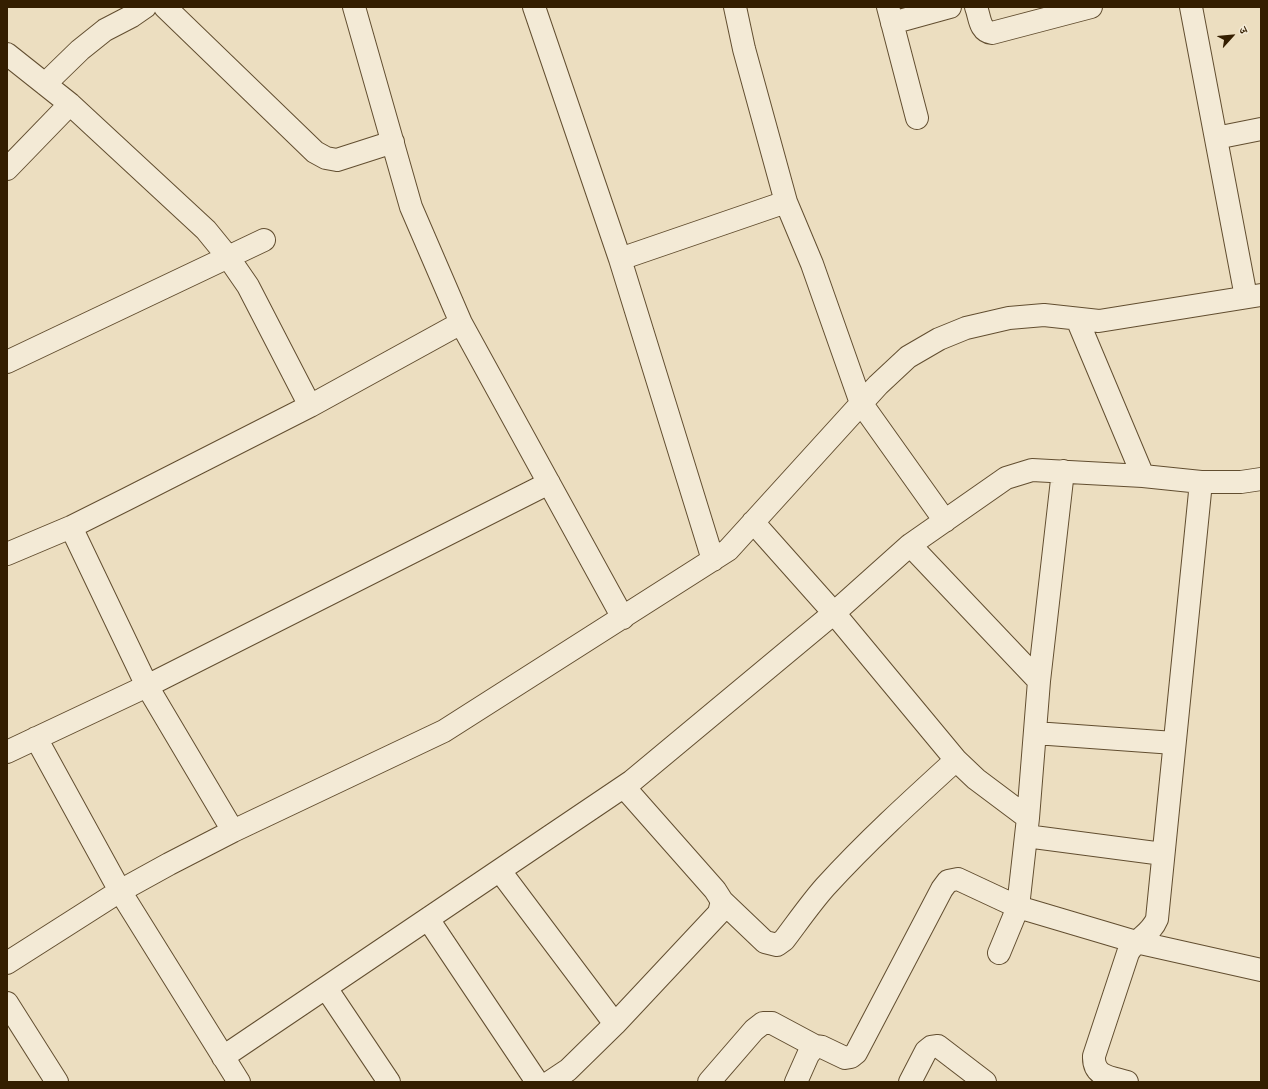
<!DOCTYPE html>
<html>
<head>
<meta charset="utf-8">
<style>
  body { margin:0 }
  #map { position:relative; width:1268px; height:1089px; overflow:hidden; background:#ecdec0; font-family:Cardo,"Noto Serif Devanagari",serif }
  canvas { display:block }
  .frame { position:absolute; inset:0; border:8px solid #341e00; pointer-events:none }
  .north { position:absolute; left:1212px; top:16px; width:40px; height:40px; -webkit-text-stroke:3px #f3ead6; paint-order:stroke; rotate:63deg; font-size:11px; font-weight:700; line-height:16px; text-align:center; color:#341e00 }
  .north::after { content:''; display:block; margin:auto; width:14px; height:18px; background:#341e00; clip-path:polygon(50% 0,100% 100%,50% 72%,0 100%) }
</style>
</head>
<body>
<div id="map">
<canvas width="1268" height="1089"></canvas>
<div class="frame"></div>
<div class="north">उ</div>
</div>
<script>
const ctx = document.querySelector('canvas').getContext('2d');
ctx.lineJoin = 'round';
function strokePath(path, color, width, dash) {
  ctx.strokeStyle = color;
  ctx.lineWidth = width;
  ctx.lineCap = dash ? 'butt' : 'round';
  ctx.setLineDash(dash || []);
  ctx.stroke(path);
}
const street = new Path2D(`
  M165,7L315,152L326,158L337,160L393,142
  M354,7L411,207L461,323L623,618
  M534,7L620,259L713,560
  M735,7L744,49L786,202L812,264L861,403L945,521
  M888,7L917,118
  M976,7C980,17 979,31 992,33L1091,7
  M1191,7L1246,297
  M892,23L950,7
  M7,54L70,104L206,230L228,257L248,286L310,406
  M45,84L80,50L105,30L132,16L145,7
  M1216,138L1261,129
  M7,169L70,104
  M620,259L786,202
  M1077,319L1143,476
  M7,362L264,240
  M753,522L834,613L956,760L976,779L1028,818
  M71,527L147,686L233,831
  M910,545L1039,681
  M7,554L71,527L127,499L310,406L461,323
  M1035,733L1174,743
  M36,738L120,891L239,1082
  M7,752L147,686L549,483
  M1026,836L1163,854
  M500,871L615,1024
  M722,901L765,942L777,945L784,940C797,923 810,904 825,887C866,842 911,801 956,760
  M428,919L537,1082
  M999,953L1018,907L1028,818L1039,681L1063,471
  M7,963L120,891L169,864L233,831L444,731L728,550L878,385L908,357L939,339L966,328L1009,318L1044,315L1099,321L1261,295
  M326,988L389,1082
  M7,1003L57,1082
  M223,1057L632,781L834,613L910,545L1006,478L1032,470L1143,476L1201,482H1241L1261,479
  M550,1082L568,1070L615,1024L719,913L722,901L715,890L624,787
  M709,1082L754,1030L763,1023H772L815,1046
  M796,1082L808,1055L815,1046L822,1047L845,1058L851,1057L856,1053L942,889L948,881L958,879L1018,907L1136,942L1261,970
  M910,1082L926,1051L931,1047L938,1046L985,1082
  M1127,1082C1111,1077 1093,1077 1094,1056L1128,953C1136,939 1151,934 1157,919L1201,482`);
strokePath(street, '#624e30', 24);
strokePath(street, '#f3ead6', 22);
</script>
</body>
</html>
